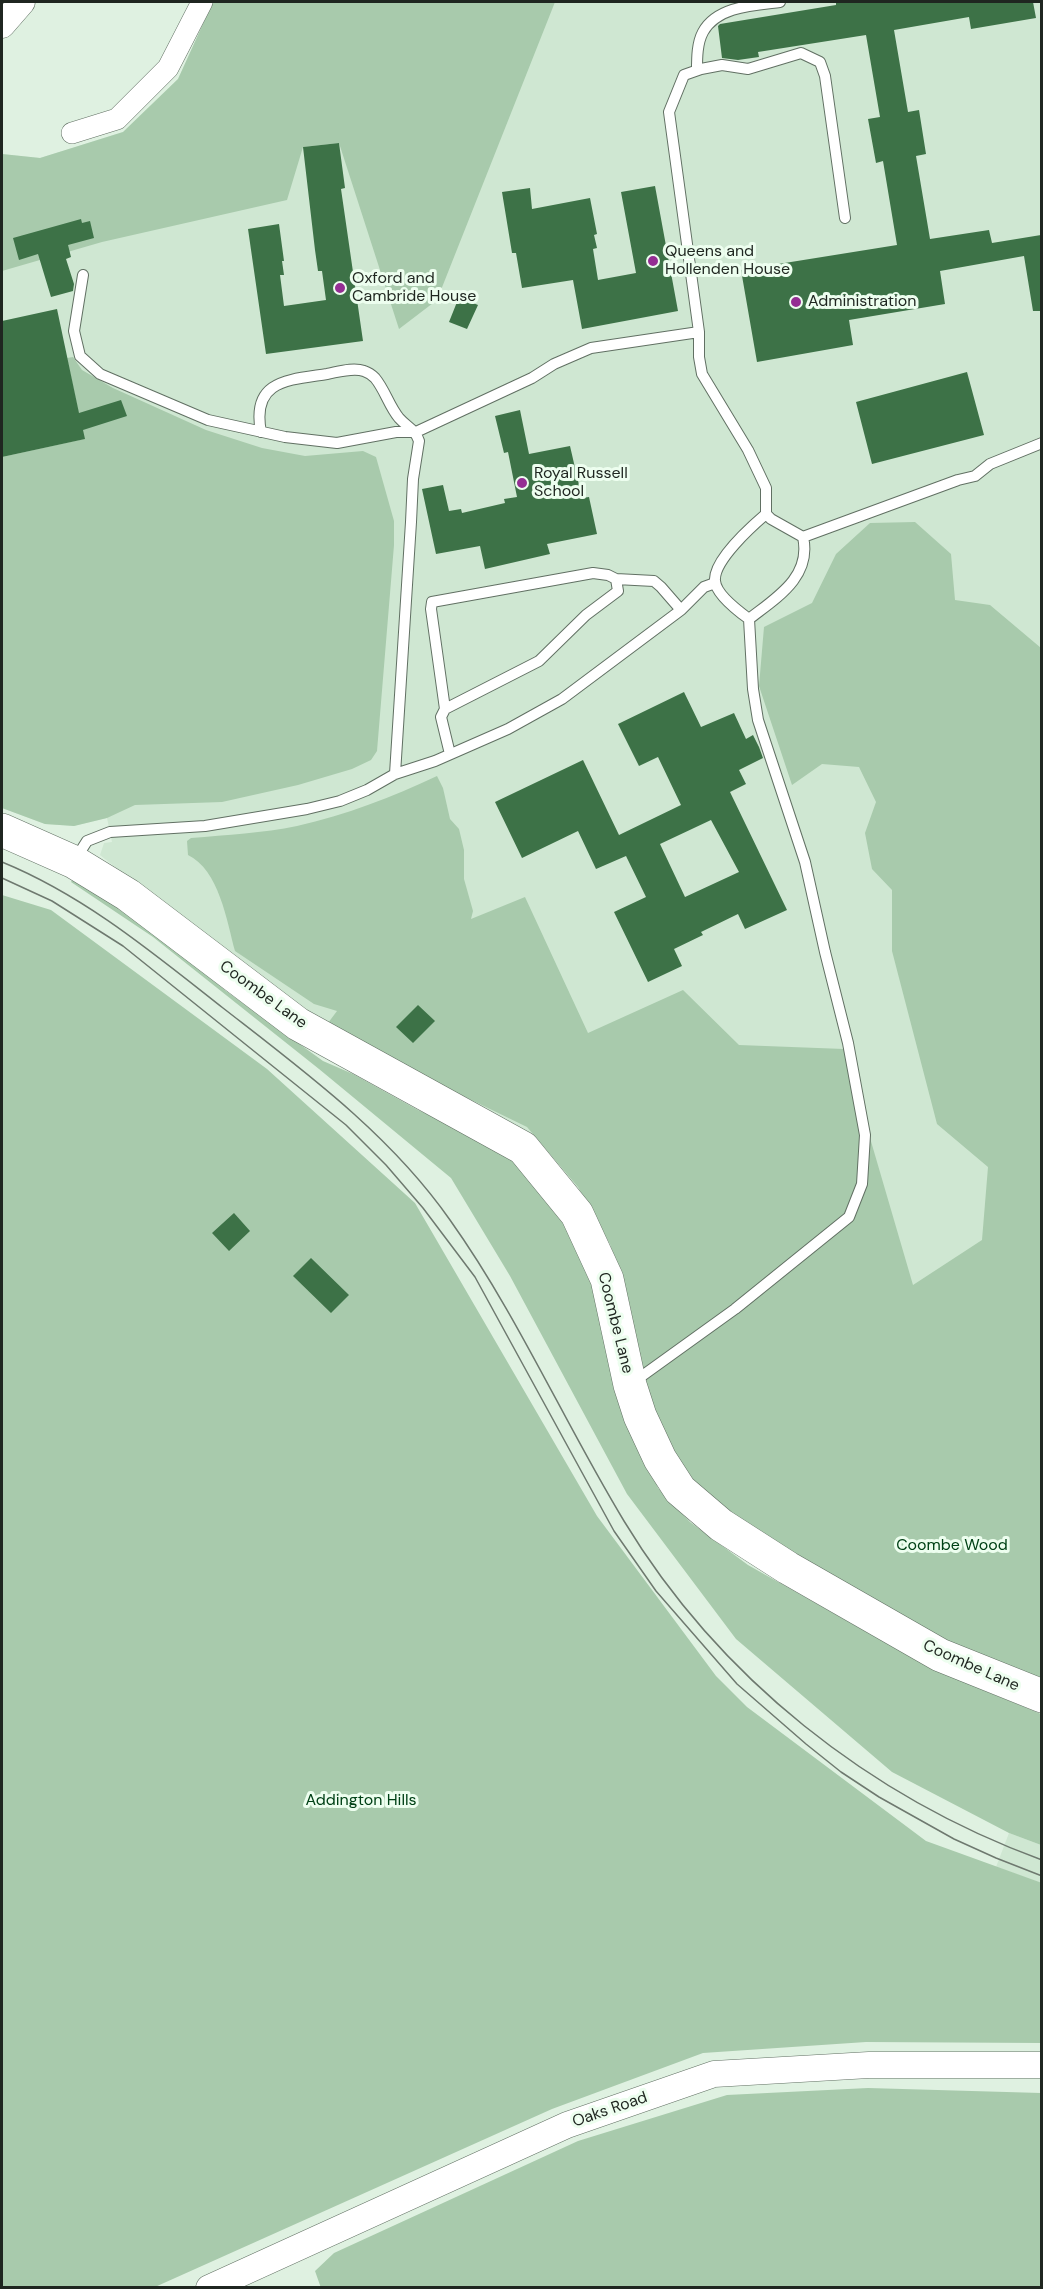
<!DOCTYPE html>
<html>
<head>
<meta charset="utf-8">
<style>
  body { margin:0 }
  #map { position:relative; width:1043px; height:2289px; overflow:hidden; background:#dff1e1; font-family:"DM Sans",sans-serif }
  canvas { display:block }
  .frame { position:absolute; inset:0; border:3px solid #1f2620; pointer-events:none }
</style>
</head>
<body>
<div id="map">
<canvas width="1043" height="2289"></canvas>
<div class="frame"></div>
</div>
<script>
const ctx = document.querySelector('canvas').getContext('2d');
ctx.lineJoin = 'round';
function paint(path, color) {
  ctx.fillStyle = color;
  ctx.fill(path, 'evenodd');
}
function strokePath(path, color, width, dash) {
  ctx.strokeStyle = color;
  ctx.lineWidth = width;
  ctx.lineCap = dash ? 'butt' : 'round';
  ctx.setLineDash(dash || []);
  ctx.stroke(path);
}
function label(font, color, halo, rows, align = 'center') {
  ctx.font = font + ' "DM Sans",sans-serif';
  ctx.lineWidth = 6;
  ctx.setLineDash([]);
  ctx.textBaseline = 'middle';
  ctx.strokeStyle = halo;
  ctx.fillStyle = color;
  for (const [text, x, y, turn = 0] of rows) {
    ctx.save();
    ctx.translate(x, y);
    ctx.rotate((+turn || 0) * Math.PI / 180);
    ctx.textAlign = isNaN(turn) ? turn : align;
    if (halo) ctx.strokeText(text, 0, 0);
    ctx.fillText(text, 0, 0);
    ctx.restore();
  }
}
paint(new Path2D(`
  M213,2H1041V1380L695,1478L586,1208L235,963L100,855L104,843L112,842L107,818L74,826L45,824L2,808V154L40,158L123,132L178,79Z
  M1009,1833L1041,1845V1883L996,1867Z`), '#cfe7d2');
paint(new Path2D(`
  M213,2H555L437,300L399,329L339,143L303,147L287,200L102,242L2,271V154L40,158L123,132L178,79Z
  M73,357L82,370L113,388L206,430L262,448L305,456L363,451L376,457L394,521V545L377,751L371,760L352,769L298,785L222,802L135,805L107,818L74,826L45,824L2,808V457L84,439L67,358Z
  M915,522L951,554L955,600L990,605L1041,648V1683L952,1648L747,1526L691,1481L656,1428L639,1367L630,1305L610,1244L578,1187L527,1127L455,1092L328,1023L337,1011L314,1004L235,951C227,921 219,870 188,855L187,841L191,838C227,835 263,833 297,826C346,815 392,797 437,776L443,788L450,819L459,829L464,850V879L473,911L471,919L525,897L588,1033L683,990L739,1045L844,1049L913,1285L982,1240L988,1167L937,1124L892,951V890L872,869L865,833L876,802L859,767L822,764L792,785L759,686L764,627L812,603L836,554L870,523Z
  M74,877L164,935L226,991L323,1061L353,1074L418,1110L482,1139L521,1164L567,1228L591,1283L645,1455L658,1488L690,1522L748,1565L932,1669L1041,1714V1845L1009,1833L892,1772L736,1639L627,1494L510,1276L451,1178L319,1069L153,937L71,882Z
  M2,895L51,910L267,1069L415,1203L597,1516L716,1676L747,1707L926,1841L1042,1883L1041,2043L866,2042L703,2053L552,2109L155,2287H2Z
  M868,2088L1041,2093V2287L321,2288L315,2271L334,2253L578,2141L727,2095Z`), '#a8caac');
paint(new Path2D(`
  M836,2H1033L1036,18L971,29L969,17L894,30L908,112L919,110L926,154L916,156L930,239L989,230L992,243L1041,235V311H1033L1024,256L940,271L945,304L849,320L853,345L757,362L741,270L897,245L883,161L876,163L868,119L880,117L866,35L758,52L759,57L738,60L722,58L718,26L720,24L836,5Z
  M339,143L345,188L341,189L363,341L266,354L248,229L279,224L284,261H282L284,275H280L284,306L326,300L322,271H318L315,250L303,147Z
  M655,186L678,311L582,329L573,280L522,288L516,253H512L502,192L530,188L532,209L590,198L597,234L594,235L597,248L593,249L598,280L636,273L621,192Z
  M81,219L82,223L90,221L94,238L68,245L71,257L66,259L74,284L73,291L51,297L38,254L19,260L13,238Z
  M459,297L478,305L467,329L449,322Z
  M57,309L79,413L121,400L127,416L83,430L85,439L2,457V321Z
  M967,372L984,435L872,464L856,402Z
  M520,410L529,454L570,446L582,498L589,497L597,534L547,544L550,554L485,569L480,546L436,554L422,489L443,485L449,511L461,509L462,513L505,503L504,499L517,497L508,452L504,453L495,416Z
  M684,692L701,727L734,713L746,739L753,735L759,747L763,758L739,770L746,784L730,792L787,910L745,929L738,914L701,932L703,935L674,949L682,966L648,982L614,912L646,897L626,856L596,869L578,831L522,858L495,802L583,760L619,835L681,805L658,757L639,766L618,724ZM711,820L739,872L685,897L660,844Z
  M418,1005L435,1021L413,1043L396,1027Z
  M234,1213L250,1231L229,1251L212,1233Z
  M311,1258L349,1295L331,1313L293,1276Z`), '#3d7247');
const service = new Path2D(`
  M697,70C697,58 697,43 703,32C717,6 755,5 780,2
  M83,275L74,331L80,356L100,374L208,420L285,437L337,443L396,432H416L532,378L554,364L591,348L699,332
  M261,432C251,380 288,380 327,374C338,372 353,367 364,371C367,372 372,375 375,378C385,390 389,406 399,418C407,427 415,429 419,441L413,479L411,522L395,774
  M766,514V488L748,450L702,374L699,357V332L669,112L684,75L701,69L722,65L748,69L801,53L820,62L825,76L845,218
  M766,514L771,519L803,537C812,577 776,598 749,619C738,611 716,594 715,581C713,561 752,526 766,514Z
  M803,537L958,480L975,476L990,464L1042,443
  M616,579L654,581L661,587L681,610
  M445,709L431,609L432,602L593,573L608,575L616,579L618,591L586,615L539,661L445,709L441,717L450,754
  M75,860L87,841L110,832L205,826L307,809L340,801L367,790L395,774L435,761L508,729L562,699L681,610L704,587L715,583
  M635,1381L735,1309L849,1217L862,1184L865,1135L848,1043L825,952L805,862L758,720L753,689L749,619`);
const minor = new Path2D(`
  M72,133L117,119L168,68L202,2`);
const tertiary = new Path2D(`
  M2,25L22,2
  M209,2288L567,2125L714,2074L869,2065H1042`);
const primary = new Path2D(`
  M2,830L74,862L128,895L298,1024L523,1148L577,1214L607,1279L630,1385L640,1416L660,1459L680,1490L721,1525L788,1568L940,1655L1042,1696`);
strokePath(service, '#617063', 12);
strokePath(minor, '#617063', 22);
strokePath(tertiary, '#617063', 27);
strokePath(primary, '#617063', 34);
strokePath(service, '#fff', 10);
strokePath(minor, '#fff', 21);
strokePath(tertiary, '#fff', 26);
strokePath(primary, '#fff', 33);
strokePath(new Path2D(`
  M2,862C85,896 153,953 223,1008C304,1071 391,1135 450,1220C517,1314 564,1422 624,1521C719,1678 870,1797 1042,1860
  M2,878L52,901L123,946L346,1125L386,1165L423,1208L475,1277L614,1531L656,1591L737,1684L806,1744L841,1772L879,1797L954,1839L996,1858L1042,1876`), '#6e796f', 1.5);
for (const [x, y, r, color] of [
  [653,261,6,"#942e93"],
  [340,288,6,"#942e93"],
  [796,302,6,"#942e93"],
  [522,483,6,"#942e93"]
]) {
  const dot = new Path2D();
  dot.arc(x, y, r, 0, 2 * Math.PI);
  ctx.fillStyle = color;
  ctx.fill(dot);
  strokePath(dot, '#edfeef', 2);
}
label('16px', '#1f2620', '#edfeef', [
  ["Queens and",665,252],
  ["Hollenden House",665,270],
  ["Oxford and",352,279],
  ["Cambride House",352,297],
  ["Administration",808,302],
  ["Royal Russell",534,474],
  ["School",534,492]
], 'left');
label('16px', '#1f2620', '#edfeef', [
  ["Coombe Lane",263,995,36],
  ["Coombe Lane",615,1323,76],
  ["Coombe Lane",971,1666,24],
  ["Oaks Road",610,2110,-19]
]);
label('16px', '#004116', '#edfeef', [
  ["Coombe Wood",952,1546],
  ["Addington Hills",361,1801]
]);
</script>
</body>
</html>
